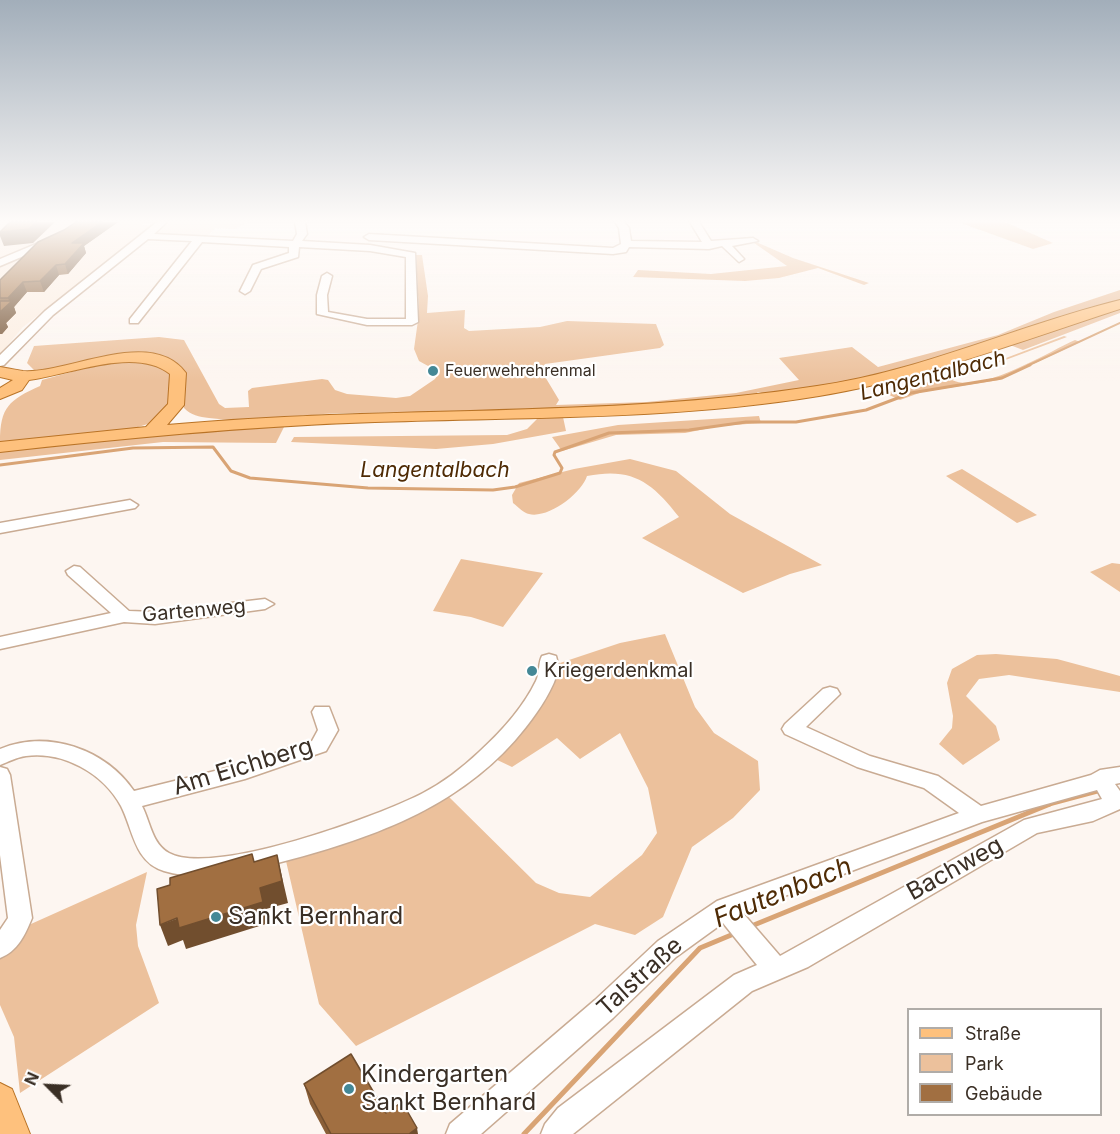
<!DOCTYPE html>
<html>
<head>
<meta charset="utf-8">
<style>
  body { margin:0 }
  #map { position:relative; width:1120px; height:1134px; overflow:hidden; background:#fdf6f1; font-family:Inter,sans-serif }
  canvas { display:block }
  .legend { position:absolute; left:907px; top:1008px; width:195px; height:108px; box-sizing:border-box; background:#fff; border:2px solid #b0aca8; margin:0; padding:8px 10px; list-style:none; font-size:18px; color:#3a2f25 }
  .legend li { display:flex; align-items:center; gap:12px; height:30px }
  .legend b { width:30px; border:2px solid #b0aca8 }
  .north { position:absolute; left:18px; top:1056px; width:60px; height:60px; -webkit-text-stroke:4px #fff; paint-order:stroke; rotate:294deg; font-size:16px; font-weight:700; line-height:24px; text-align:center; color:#3a2f25 }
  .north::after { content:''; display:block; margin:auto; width:21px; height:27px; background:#3a2f25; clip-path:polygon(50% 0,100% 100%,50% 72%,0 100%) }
</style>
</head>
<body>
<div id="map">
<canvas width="1120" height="1134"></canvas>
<ul class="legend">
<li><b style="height:8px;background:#fec17d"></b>Straße</li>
<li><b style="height:16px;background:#ecc19c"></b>Park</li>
<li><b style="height:16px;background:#a16f41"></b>Gebäude</li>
</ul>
<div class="north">N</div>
</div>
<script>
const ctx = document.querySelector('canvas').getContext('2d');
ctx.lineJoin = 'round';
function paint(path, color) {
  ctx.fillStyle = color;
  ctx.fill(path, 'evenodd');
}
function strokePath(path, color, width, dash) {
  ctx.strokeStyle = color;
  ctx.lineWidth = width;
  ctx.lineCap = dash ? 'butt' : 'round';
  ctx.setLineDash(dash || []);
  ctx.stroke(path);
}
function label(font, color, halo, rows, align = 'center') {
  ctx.font = font + ' Inter,sans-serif';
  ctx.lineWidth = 4.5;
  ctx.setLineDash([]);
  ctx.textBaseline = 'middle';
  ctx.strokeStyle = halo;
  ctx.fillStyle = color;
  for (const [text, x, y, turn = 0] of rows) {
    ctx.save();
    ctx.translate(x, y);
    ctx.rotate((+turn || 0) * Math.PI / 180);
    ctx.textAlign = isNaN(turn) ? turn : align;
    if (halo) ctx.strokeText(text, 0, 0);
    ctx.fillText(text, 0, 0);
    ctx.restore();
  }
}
paint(new Path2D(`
  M0,222H144L142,225L165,226L170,222H247L235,229L216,228L205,238L141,235L23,327L0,354Z`), '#fcede0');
paint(new Path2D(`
  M958,222H1005L1053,243L1033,249Z
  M747,238L793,258L869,283L864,285L818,268L779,278L745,281L633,277L638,270L711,274L787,266Z
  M416,255H422L428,296L427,313L465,310L464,328L469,331L540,327L567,321L656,324L664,345L660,348L545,364L541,370L559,400L556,405L647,402L736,393L799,380L779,358L852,347L878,367L998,335L1054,312L1120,290V300L956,355L845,383L766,394L758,392L752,397C619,411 484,411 350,413C304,413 255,424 209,418C199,417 191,415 184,408L185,375L182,368L174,363L149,356L37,373L27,363L34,346L159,337L184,340L219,404L225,408L249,407L248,391L252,388L322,379L328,380L335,390L347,394L396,398L410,396L435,379L439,372L419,361L414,349L419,313Z
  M1120,306V313L1023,350L1010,345Z
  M1064,336L1067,337L952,380C981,394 1046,353 1075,340L1080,342L999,380L922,392L900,400L885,393L969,372Z
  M138,361L164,368L170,375L168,408L154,422L135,428L0,442C0,407 9,400 40,386L42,380L104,363Z
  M759,416L761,423L720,426L685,433L616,435L562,451L552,437L618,425Z
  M539,417H563L566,431L493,444L436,449L291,442L294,437L507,435L527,429Z
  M285,425L276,443L163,442L0,460V450Z
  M630,459L676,471L730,514L822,565L790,574L743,593L642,538L679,517C652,482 632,467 587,476C582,493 548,519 529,514C524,513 518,507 513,503L512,495L519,483L574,469Z
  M962,469L1037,515L1017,523L946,476Z
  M461,559L543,573L503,627L471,617L433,611Z
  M1112,563L1120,564V592L1090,572Z
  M665,634L695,707L714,733L758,761L760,790L733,818L692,847L663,917L635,935L595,924L356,1046L319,1004L286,861L449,797L536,883L559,893L590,897L642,855L657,833L648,788L620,733L580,759L557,738L512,767L491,757L557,664L620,643Z
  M996,654L1057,659L1120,676V692L1009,675L979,679L966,696L996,726L1000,740L963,765L939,744L952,728L953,716L947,683L952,669L977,655Z
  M147,872L136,925L138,946L159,1003L20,1093L14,1037L0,1005V954L22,928Z`), '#ecc19c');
strokePath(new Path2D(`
  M1027,366L1120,323`), '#d9a475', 2);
strokePath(new Path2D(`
  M0,465L133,448L213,447L231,471L250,478L368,488L493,490L515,487L560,473L562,468L554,455L555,452L609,433L689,430L746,422H796L866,410L911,393L1002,378L1030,365`), '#d9a475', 3);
strokePath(new Path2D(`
  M1046,805L1102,790`), '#d9a475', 4.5);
strokePath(new Path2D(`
  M749,927L1050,804
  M524,1134L700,948L736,933`), '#d9a475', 5);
const minor = new Path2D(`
  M80,222H91L66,238L0,266V259L60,234Z
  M157,222H167L154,234L293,241L297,234L295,222H305L307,234L302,241L370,245L415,253L418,322L412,325H367L317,314V295L322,276L327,273L332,276L327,295L328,312L367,319H406V257L370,251L299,247L298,257L261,269L250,291L245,294L240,291L253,265L289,253V247L202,242L138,323H130V319L192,241L148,239L53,315L4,365L0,366V355L45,311Z
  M615,222H624L629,228L631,241L702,242L690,222H699L711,241L753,238L758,241L732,246L744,259L739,262L722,246L709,249L629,247L626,252L613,254L369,240L364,237L369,234L613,248L621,244L619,228Z
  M130,500L138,505L135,508L0,533V523Z
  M74,566L80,567L129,611L155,612L265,599L274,604L265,609L155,624L124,622L0,649V637L111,613L68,575L66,571Z
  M549,654L556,656L559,668C553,690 540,709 526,727C466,804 377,837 285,861C246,871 203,883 164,871C134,862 133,829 121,806C103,773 63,751 26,756C17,757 8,762 0,765V749C48,729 105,749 134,791L243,764L312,741L318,730L312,712L315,707H329L338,730L326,751L245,779L142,806C150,821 152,844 169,853C213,877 379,816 423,793C444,782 462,768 479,752C500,733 523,708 536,681C540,673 538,663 542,656Z
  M830,687L837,689L840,694L806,727L870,756L938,776L981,806L1091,775L1100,770L1120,767V783L1115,784L1120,791V809L1093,821L1037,833L808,967L752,991L573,1134H541L545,1124L558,1108L734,975L757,965L723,923L676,957L613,1018L481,1134H446L450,1124L595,1000L658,941L717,901L959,813L924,788L857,767L785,734L782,729L785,724L823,689ZM1097,790L1102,799L1024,820L780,956L742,912L982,822Z
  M0,767L7,769L10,775L32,918C25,935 18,951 0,958V930L8,918L0,855Z`);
const major = new Path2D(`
  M1120,300V309C1021,341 922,379 819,396C673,420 523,417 375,422C250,426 125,438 0,452V442L146,427L168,404L170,374C135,346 70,375 29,380L22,390L0,399V388L13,380L0,377V367C7,368 16,370 23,371C68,374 151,326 186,373L184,405L167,425C383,405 602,419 817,386C922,371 1018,325 1120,300Z
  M0,1083L12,1089L30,1134H0Z`);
strokePath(minor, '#c9ab93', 3);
strokePath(major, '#b97326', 2);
paint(minor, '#fff');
paint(major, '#fec17d');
paint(new Path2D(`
  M76,222H118L84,246L86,253L68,274L59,275L44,292H27L14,307L16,313L6,323L8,327L2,334H0V280Z
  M304,1084L386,1113L418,1134H326L310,1104Z`), '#8a5f38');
paint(new Path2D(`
  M36,222H55L33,243L4,246L0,236V232Z
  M102,222H118L84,246L86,253L68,274L65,264L72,243Z
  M56,265L59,275L44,292L40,281Z
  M23,282L27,292L14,307L16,313L6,323L8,327L2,334H0V312L10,303L8,298Z
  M277,855L288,903L266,909L269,923L186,949L183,940L168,946L160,925L260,888Z
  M417,1128L418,1134H409Z`), '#714e2e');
const building = new Path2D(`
  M10,222H36L29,229L0,232Z
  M76,222H102L72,243H84L65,264L56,265L40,281L23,282L8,298H0V280L38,242L64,230Z
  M0,301H12L0,312Z
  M252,854L254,862L277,855L282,881L260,888L263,902L179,928L177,918L160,925L157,889L170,885V878Z
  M351,1054L386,1113L402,1102L417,1128L409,1134H331L304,1084Z`);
paint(building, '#a16f41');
strokePath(building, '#714e2e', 1.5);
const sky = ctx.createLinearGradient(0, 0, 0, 381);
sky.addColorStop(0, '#a2aeba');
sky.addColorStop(0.58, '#fefbf9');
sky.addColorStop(1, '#fefbf900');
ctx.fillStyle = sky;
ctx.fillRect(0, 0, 1120, 381);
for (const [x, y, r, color] of [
  [433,371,6,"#448896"],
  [532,671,6,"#448896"],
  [216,917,6,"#448896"],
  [349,1089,6,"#448896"]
]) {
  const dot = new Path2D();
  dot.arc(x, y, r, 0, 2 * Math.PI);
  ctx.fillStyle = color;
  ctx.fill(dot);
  strokePath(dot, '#fff', 2);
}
label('16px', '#3a2f25', '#fff', [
  ["Feuerwehrehrenmal",445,371]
], 'left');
label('20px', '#3a2f25', '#fff', [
  ["Gartenweg",194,611,-5]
]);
label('20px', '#3a2f25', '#fff', [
  ["Kriegerdenkmal",544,671]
], 'left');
label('italic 21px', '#4f2b05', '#fff', [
  ["Langentalbach",933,376,-14],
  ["Langentalbach",435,471]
]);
label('24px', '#3a2f25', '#fff', [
  ["Am Eichberg",243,767,-17],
  ["Bachweg",955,869,-29],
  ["Talstraße",640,977,-42]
]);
label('24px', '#3a2f25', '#fff', [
  ["Sankt Bernhard",228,917],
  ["Kindergarten",361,1075],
  ["Sankt Bernhard",361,1103]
], 'left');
label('italic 26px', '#4f2b05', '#fff', [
  ["Fautenbach",783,893,-22]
]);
</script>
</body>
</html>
